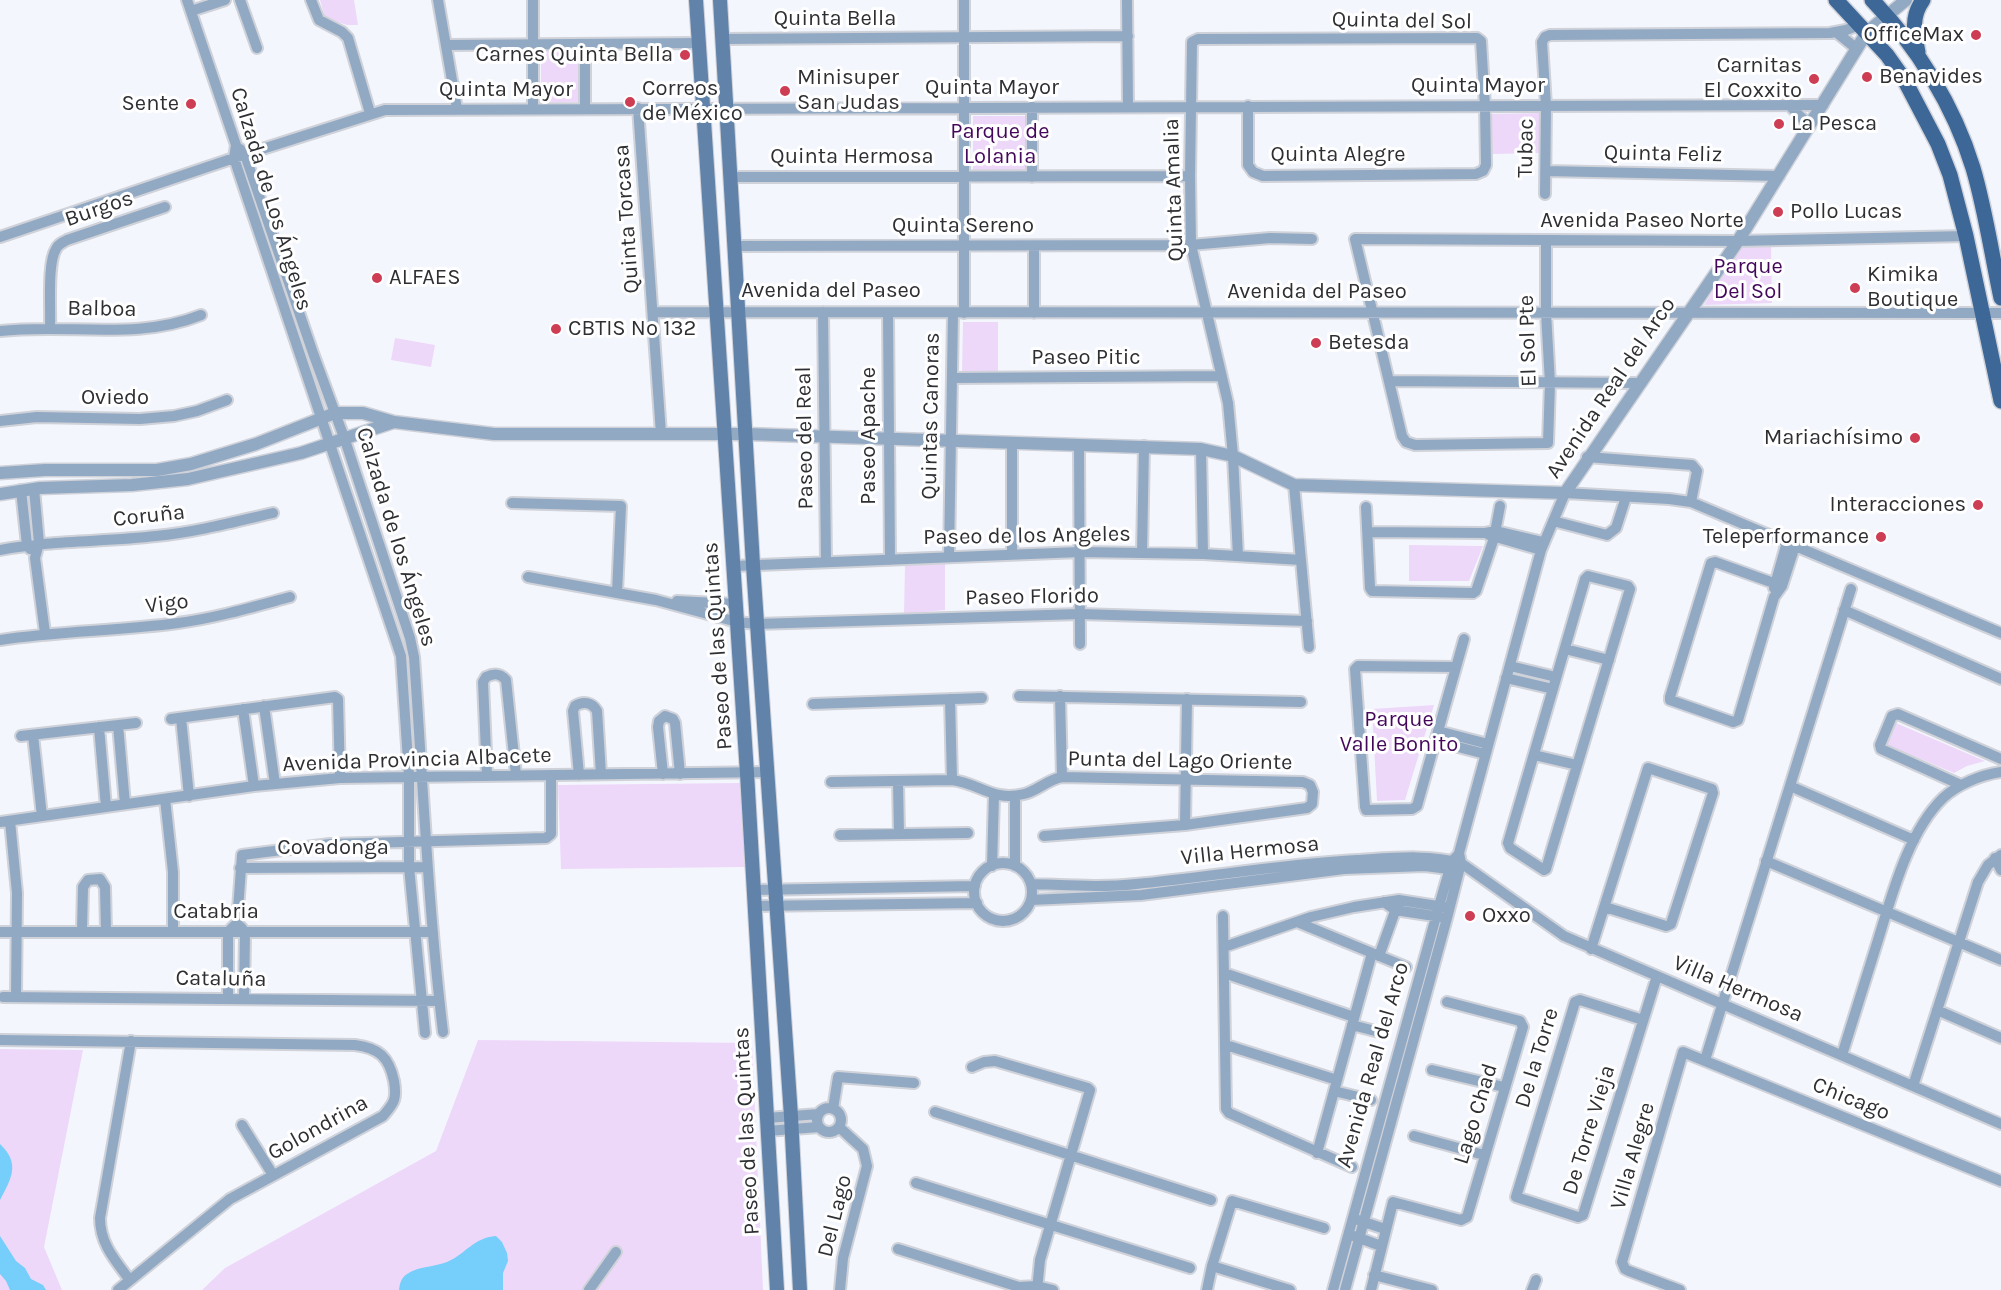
<!DOCTYPE html>
<html>
<head>
<meta charset="utf-8">
<style>
  body { margin:0 }
  canvas { display:block; background:#f4f6fe }
</style>
</head>
<body>
<canvas width="2001" height="1290"></canvas>
<script>
const ctx = document.querySelector('canvas').getContext('2d');
ctx.lineJoin = 'round';
function paint(path, color) {
  ctx.fillStyle = color;
  ctx.fill(path, 'evenodd');
}
function strokePath(path, color, width, dash) {
  ctx.strokeStyle = color;
  ctx.lineWidth = width;
  ctx.lineCap = dash ? 'butt' : 'round';
  ctx.setLineDash(dash || []);
  ctx.stroke(path);
}
function label(font, color, halo, rows, align = 'center') {
  ctx.font = font + ' Karla,sans-serif';
  ctx.lineWidth = 6;
  ctx.setLineDash([]);
  ctx.textBaseline = 'middle';
  ctx.strokeStyle = halo;
  ctx.fillStyle = color;
  for (const [text, x, y, turn = 0] of rows) {
    ctx.save();
    ctx.translate(x, y);
    ctx.rotate((+turn || 0) * Math.PI / 180);
    ctx.textAlign = isNaN(turn) ? turn : align;
    if (halo) ctx.strokeText(text, 0, 0);
    ctx.fillText(text, 0, 0);
    ctx.restore();
  }
}
paint(new Path2D(`
  M320,0H354L358,25H347L325,18Z
  M541,50H580V102L541,103Z
  M1540,113L1541,153L1492,154L1491,114Z
  M973,116H1027V173H973Z
  M1771,244L1772,303L1704,305L1742,245Z
  M963,322H998V371H962Z
  M395,338L435,345L431,367L391,360Z
  M1409,545L1483,546L1469,581H1409Z
  M945,563V610L904,614L905,565Z
  M1434,705L1405,800L1377,801L1372,709Z
  M1896,723L1985,761L1967,766L1954,773L1887,745Z
  M740,783L745,867L561,869L558,785Z
  M478,1040L752,1043L763,1290H202L225,1268L436,1151Z
  M0,1049L83,1050L44,1247L62,1290H0Z`), '#eed8fa');
paint(new Path2D(`
  M0,1144C21,1164 11,1179 0,1200Z
  M0,1236L16,1261L25,1268L31,1279L43,1285L46,1290H10L6,1281L0,1274Z
  M496,1236L502,1242L507,1253L508,1261L503,1273V1290H399C400,1283 401,1278 407,1274C418,1266 435,1267 447,1262C467,1253 473,1238 496,1236Z`), '#76cefa');
const minor = new Path2D(`
  M187,0L236,145L234,158L401,656L409,776V867L425,1033
  M240,0L257,48
  M311,0L319,20L342,32L348,38L370,113
  M438,0L457,109
  M964,0V313
  M1127,0L1128,107
  M191,11L225,0
  M1836,32L1857,49
  M722,39L1128,36
  M585,44V109
  M446,45L699,43
  M1789,105L1810,126
  M1032,107V177
  M638,108L661,434
  M533,109V0
  M240,149L245,155L313,353L345,440L410,638L414,657C423,782 428,908 443,1032
  M1546,171L1779,176
  M731,177L1190,176
  M1545,194L1546,106L1542,42L1545,37L1550,35L1830,33L1846,30L1859,25
  M0,237L234,158L385,110L1823,105
  M1546,240V313L1550,383L1548,443L1415,445L1406,442L1402,436L1355,239L1738,241L1966,236
  M735,246L1191,245L1270,238L1312,239
  M1034,246V313
  M653,312L2001,313
  M823,312L826,562
  M888,313L890,560
  M50,327C51,309 47,263 56,249C58,244 62,243 67,240L165,207
  M0,331C67,323 137,341 201,315
  M952,378L1220,376
  M1390,381L1639,383
  M0,421L37,417L140,419L174,416L197,411L227,400
  M1079,445L1080,644
  M1201,449L1203,554
  M1587,457L1692,465L1697,471L1691,502
  M1294,485L1309,647
  M34,489L39,543L35,558L45,633
  M21,490L27,545L30,549
  M512,503L621,506L617,593
  M1366,507L1370,588L1372,591L1473,593L1476,591L1494,538L1500,506
  M1553,521L1607,535L1616,528L1626,497
  M1368,532L1485,533L1496,531L1543,542
  M1489,535L1541,550
  M0,550C52,540 104,542 156,536C196,532 234,522 273,513
  M1142,553L1144,446
  M1012,554V443
  M949,556L953,313
  M1238,556L1233,456L1228,403L1191,245L1190,176L1192,42L1198,39L1477,38L1481,41L1485,106L1486,165L1483,171L1476,174L1263,176L1253,172L1248,165V106
  M734,566L1080,552L1203,554L1301,560
  M1588,576L1628,586L1630,589L1546,869L1544,870L1510,848L1508,843L1585,579Z
  M528,577L656,600L737,622L757,624L1080,614L1307,621
  M1782,586L1715,562L1711,563L1670,697V700L1733,722L1738,720L1774,597L1782,586L1795,546
  M1774,588L1787,542
  M677,601L736,604
  M1844,610L2001,679
  M0,640C59,631 119,631 178,623C216,618 253,607 290,597
  M1565,649L1609,660
  M1510,666L1556,677
  M1456,667L1358,666L1355,669L1365,807L1366,810L1412,809L1417,806L1464,639
  M1506,678L1553,689
  M1019,696L1301,702
  M1060,696L1062,777
  M950,699L952,780
  M813,704L982,698
  M264,706L275,784
  M243,709L254,786
  M181,718L189,796
  M171,719L335,697L338,699L340,778
  M118,725L125,804
  M99,727L106,807
  M1438,731L1488,744
  M33,735L42,816
  M21,736L136,723
  M1435,741L1485,754
  M1534,755L1577,765
  M663,774L658,727L659,721L665,716L673,719L675,723L680,774
  M579,775L573,711L575,706C583,701 592,702 597,711L601,774
  M487,776L483,682L486,677C494,673 500,673 506,680L516,775
  M898,781L899,834
  M831,782L952,780C979,783 993,802 1024,794C1037,791 1047,780 1062,777L1303,782L1310,785L1313,792L1312,804L1307,808L1185,825L1044,836
  M1961,785L1881,749L1880,745L1892,716L1898,714L2001,759
  M1790,786L1914,840
  M165,799L173,872V932
  M10,821L17,893L16,997
  M0,822L254,786L340,778L767,772
  M1185,825L1187,699
  M840,835L968,833
  M1995,858L2001,870
  M1766,861L2001,960
  M974 892a29 29 0 1 1 58 0a29 29 0 1 1-58 0Z
  M992,866L994,795
  M1015,866V796
  M240,868L427,867
  M1031,884C1066,885 1101,888 1136,884C1210,877 1283,864 1357,860C1391,858 1429,854 1461,863L1564,936L2001,1124
  M754,890L975,886
  M1031,900L1141,895L1344,869L1425,866L1456,870
  M1384,902L1395,910L1441,917
  M755,906L977,903
  M1223,916L1226,1109L1229,1113L1352,1167
  M1297,922L1406,967
  M241,927L245,932L244,999
  M82,931L83,887L88,880L100,879L105,887L106,931
  M0,932H433
  M1224,947L1311,917L1354,907L1399,900L1444,907
  M1591,949L1648,768L1712,789L1713,793L1671,924L1666,926L1605,907
  M1379,956L1398,903
  M1224,973L1354,1017
  M3,997L439,1001
  M228,999V932L237,923L242,855L330,844L546,838L551,834V775
  M1937,1010L2001,1038
  M1643,1020L1580,1000L1575,1002L1516,1197L1578,1217L1583,1215L1657,976
  M1352,1025L1379,1032
  M0,1040L355,1045C379,1048 389,1057 394,1081C395,1087 396,1094 394,1100C392,1106 387,1111 383,1116L230,1199L118,1290
  M1226,1045L1337,1080
  M1842,1055C1854,1016 1866,978 1878,940C1892,895 1908,832 1943,798C1958,784 1981,775 2001,772
  M1705,1060L1851,589
  M972,1067L984,1062L995,1061L1088,1088L1090,1090L1040,1260L1037,1290
  M1432,1070L1504,1087
  M1913,1086L1978,882L1988,865L2001,855
  M1334,1091L1371,1100
  M817 1120a12 12 0 1 1 24 0a12 12 0 1 1-24 0Z
  M833,1109L838,1077L914,1083
  M935,1112L1211,1200
  M767,1118L819,1114
  M242,1125L273,1175
  M839,1127L863,1149L867,1166L843,1258L840,1290
  M767,1131L819,1127
  M1414,1136L1484,1155
  M1317,1153L1372,953
  M916,1183L1190,1268
  M1358,1220L1385,1229
  M1354,1236L1381,1246
  M898,1249L1019,1287L1037,1286L1053,1290
  M1212,1266L1290,1290
  M1374,1275L1432,1290
  M129,1279C114,1259 100,1243 100,1218L131,1041
  M589,1290L616,1252
  M1207,1290L1212,1266L1232,1201L1324,1228
  M1333,1290L1439,906L1452,861L1457,856
  M1345,1290L1447,918L1461,863L1459,853L1541,550L1565,493L1669,499L1691,502L2001,633
  M1371,1290L1393,1202L1461,1220L1467,1217L1523,1027L1520,1021L1447,1002
  M1532,1290L1536,1280
  M1680,1290L1629,1271L1625,1269L1622,1262L1683,1052L2001,1181`);
const tertiary = new Path2D(`
  M0,473L45,470H157L191,464L256,444L335,413H363L394,422
  M0,494L40,488L132,485L188,479L301,453L394,422L494,434H746L1201,449L1233,456L1294,485L1565,493L1738,241L1867,32L1906,0`);
const secondary = new Path2D(`
  M696,0L747,773L777,1290
  M720,0L753,565L791,1116L800,1290`);
const primary = new Path2D(`
  M1836,0L1887,55L1904,79L1938,144L1950,175L1966,236L2001,401
  M1872,0C1917,46 1954,106 1973,168C1985,208 1992,256 2001,298
  M1918,52C1914,33 1911,16 1923,0`);
strokePath(minor, '#d0d2d9', 14);
strokePath(tertiary, '#d0d2d9', 15);
strokePath(secondary, '#d0d2d9', 16);
strokePath(primary, '#d0d2d9', 18);
strokePath(minor, '#92a9c4', 10);
strokePath(tertiary, '#92a9c4', 12);
strokePath(secondary, '#6183aa', 14);
strokePath(primary, '#3d6797', 15);
for (const [x, y, r, color] of [
  [1976,35,6,"#cd3d54"],
  [685,55,6,"#cd3d54"],
  [1867,77,6,"#cd3d54"],
  [1814,79,6,"#cd3d54"],
  [785,91,6,"#cd3d54"],
  [630,102,6,"#cd3d54"],
  [191,104,6,"#cd3d54"],
  [1779,124,6,"#cd3d54"],
  [1778,212,6,"#cd3d54"],
  [377,278,6,"#cd3d54"],
  [1855,288,6,"#cd3d54"],
  [556,329,6,"#cd3d54"],
  [1316,343,6,"#cd3d54"],
  [1915,438,6,"#cd3d54"],
  [1978,505,6,"#cd3d54"],
  [1881,537,6,"#cd3d54"],
  [1470,916,6,"#cd3d54"]
]) {
  const dot = new Path2D();
  dot.arc(x, y, r, 0, 2 * Math.PI);
  ctx.fillStyle = color;
  ctx.fill(dot);
  strokePath(dot, '#fff', 2);
}
label('22px', '#2e2f33', '#fff', [
  ["Quinta Bella",835,19],
  ["Quinta del Sol",1402,21,1],
  ["Quinta Mayor",1478,86],
  ["Quinta Mayor",992,88],
  ["Quinta Mayor",506,90],
  ["Tubac",1526,148,-89],
  ["Quinta Feliz",1663,154,1],
  ["Quinta Alegre",1338,155],
  ["Quinta Hermosa",852,157],
  ["Quinta Amalia",1174,190,-92],
  ["Calzada de Los Ángeles",271,199,73],
  ["Burgos",99,209,-19],
  ["Quinta Torcasa",627,219,-94],
  ["Avenida Paseo Norte",1642,221],
  ["Quinta Sereno",963,226],
  ["Avenida del Paseo",831,291],
  ["Avenida del Paseo",1317,292],
  ["Balboa",102,309,1],
  ["El Sol Pte",1528,341,-92],
  ["Paseo Pitic",1086,358],
  ["Avenida Real del Arco",1611,388,-56],
  ["Oviedo",115,398],
  ["Quintas Canoras",931,416,-89],
  ["Paseo Apache",869,436,-90],
  ["Paseo del Real",805,438,-91],
  ["Coruña",149,516,-6],
  ["Paseo de los Angeles",1027,536,-1],
  ["Calzada de los Ángeles",396,537,73],
  ["Paseo Florido",1032,597,-1],
  ["Vigo",167,604,-7],
  ["Paseo de las Quintas",718,646,-94],
  ["Avenida Provincia Albacete",417,760,-2],
  ["Punta del Lago Oriente",1180,761,1],
  ["Covadonga",333,848],
  ["Villa Hermosa",1250,851,-6],
  ["Catabria",216,912],
  ["Cataluña",221,979,1],
  ["Villa Hermosa",1738,989,23],
  ["De la Torre",1537,1058,-73],
  ["Avenida Real del Arco",1373,1065,-74],
  ["Chicago",1851,1099,22],
  ["Lago Chad",1476,1114,-73],
  ["Golondrina",318,1128,-29],
  ["De Torre Vieja",1589,1130,-73],
  ["Paseo de las Quintas",747,1131,-93],
  ["Villa Alegre",1633,1156,-74],
  ["Del Lago",835,1216,-76]
]);
label('22px', '#2e2f33', '#fff', [
  ["OfficeMax",1964,35,"right"],
  ["Carnes Quinta Bella",673,55,"right"],
  ["Carnitas",1802,66,"right"],
  ["El Coxxito",1802,91,"right"],
  ["Benavides",1879,77],
  ["Minisuper",797,78],
  ["San Judas",797,103],
  ["Correos",642,89],
  ["de México",642,114],
  ["Sente",179,104,"right"],
  ["La Pesca",1791,124],
  ["Pollo Lucas",1790,212],
  ["Kimika",1867,275],
  ["Boutique",1867,300],
  ["ALFAES",389,278],
  ["CBTIS No 132",568,329],
  ["Betesda",1328,343],
  ["Mariachísimo",1903,438,"right"],
  ["Interacciones",1966,505,"right"],
  ["Teleperformance",1869,537,"right"],
  ["Oxxo",1482,916]
], 'left');
label('22px', '#44085b', '#fff', [
  ["Parque de",1000,132],
  ["Lolania",1000,157],
  ["Parque",1748,267],
  ["Del Sol",1748,292],
  ["Parque",1399,720],
  ["Valle Bonito",1399,745]
]);
</script>
</body>
</html>
